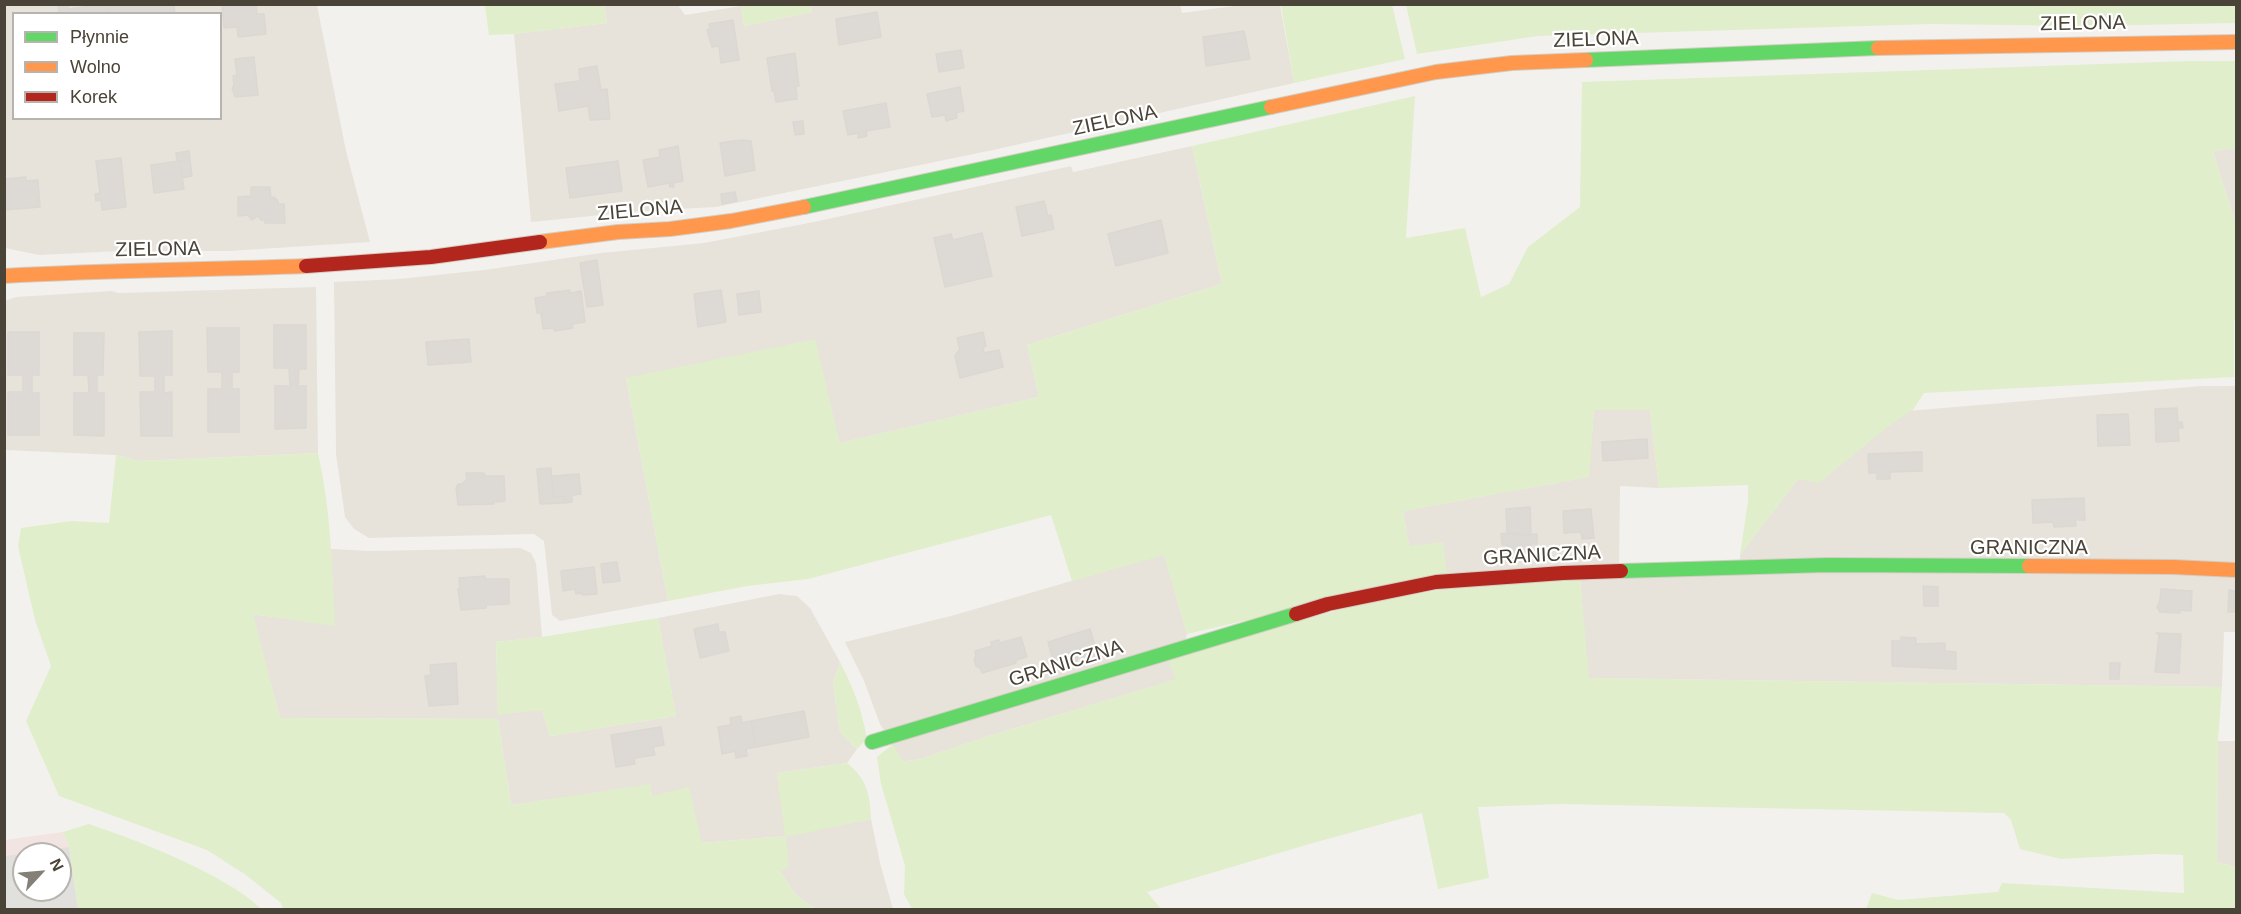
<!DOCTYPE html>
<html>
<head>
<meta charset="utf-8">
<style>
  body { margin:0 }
  #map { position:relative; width:2241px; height:914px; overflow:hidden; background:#f3f1ed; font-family:Helvetica,sans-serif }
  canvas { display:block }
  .frame { position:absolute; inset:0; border:6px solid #4a4337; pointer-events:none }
  .legend { position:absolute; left:12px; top:12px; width:210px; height:108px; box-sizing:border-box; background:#fff; border:2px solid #b7b4af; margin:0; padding:8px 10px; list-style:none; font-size:18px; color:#4a4337 }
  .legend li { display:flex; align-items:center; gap:12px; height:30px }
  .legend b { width:30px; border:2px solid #b7b4af }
  .north { position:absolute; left:12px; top:842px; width:60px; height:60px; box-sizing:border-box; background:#fff; border:2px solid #b7b4af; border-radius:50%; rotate:64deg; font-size:16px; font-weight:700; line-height:24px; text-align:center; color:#4a4337 }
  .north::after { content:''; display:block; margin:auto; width:21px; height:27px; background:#858077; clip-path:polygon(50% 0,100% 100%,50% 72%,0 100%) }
</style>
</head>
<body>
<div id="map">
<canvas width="2241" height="914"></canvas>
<div class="frame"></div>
<ul class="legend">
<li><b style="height:8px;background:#63d668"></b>Płynnie</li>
<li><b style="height:8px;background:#ff974d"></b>Wolno</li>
<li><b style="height:8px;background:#b3261e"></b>Korek</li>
</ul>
<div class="north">N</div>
</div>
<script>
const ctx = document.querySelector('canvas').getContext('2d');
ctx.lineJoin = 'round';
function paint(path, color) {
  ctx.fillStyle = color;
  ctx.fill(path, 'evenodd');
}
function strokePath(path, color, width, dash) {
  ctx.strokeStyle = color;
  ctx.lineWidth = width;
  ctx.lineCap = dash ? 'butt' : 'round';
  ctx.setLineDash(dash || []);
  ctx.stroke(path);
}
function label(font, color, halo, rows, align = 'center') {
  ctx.font = font + ' Helvetica,sans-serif';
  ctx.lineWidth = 4.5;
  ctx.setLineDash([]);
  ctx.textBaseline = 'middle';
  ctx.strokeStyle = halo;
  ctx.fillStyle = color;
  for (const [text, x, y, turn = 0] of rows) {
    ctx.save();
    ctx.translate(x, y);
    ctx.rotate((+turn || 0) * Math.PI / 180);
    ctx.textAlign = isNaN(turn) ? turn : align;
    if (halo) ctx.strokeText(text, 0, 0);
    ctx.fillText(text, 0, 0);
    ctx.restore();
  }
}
paint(new Path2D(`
  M604,4L678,5L685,15L741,6L744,26L812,12L811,4H1180L1182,13L1242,5H1280L1294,83L993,150L716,207L642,211L531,222L514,34L607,23Z
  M4,5H317L346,151L370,242L229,251H121L39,255L5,248ZM14,14H220V118H14Z
  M1192,146L1222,284L1027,345L1039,397L840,443L626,378L668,601L560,621L552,615L544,541L534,534L369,538L354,529L345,517L336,454L334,282L399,279L484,270L601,253L704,243L814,222L1071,166L1073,172Z
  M2236,148V225L2213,151Z
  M316,287L318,453L139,461L116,455L5,450V301L16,297L111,291L119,293Z
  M2201,386H2236V632H2224L2222,687L1588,678L1580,579L1740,573V555L1798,479L1890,425L1908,411Z
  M1594,410H1650L1659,488L1620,486L1619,568L1447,574L1409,546L1403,511L1588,477Z
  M520,548L531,553L536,563L542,637L496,642L498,714L542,710L550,736L676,716L658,618L779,594L797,596L810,608L840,662L833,684L840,732L857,749L847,763L777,773L786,836L871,819L880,863L893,909H815L795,894L780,871L785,836L701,843L652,796L650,785L511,805L498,719L280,718L252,614L334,625L331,549L371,551Z
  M1164,554L1187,634L1177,679L989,736L920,759L903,762L880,724L864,681L845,642L951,616Z
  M2218,741H2236V867L2217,862Z`), '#e7e3da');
paint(new Path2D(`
  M63,832L69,847L77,909H5L4,840ZM24,854H60V890H24Z`), '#f2e5e1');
paint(new Path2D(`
  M2236,4V23L2087,26L1930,24L1538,36L1417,54L1406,5Z
  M485,5H604L607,23L514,34L489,35Z
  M741,5H811L812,12L744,26Z
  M1281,5H1392L1405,59L1294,83Z
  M2189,61H2236V148L2213,151L2236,225V320H2234V377L1924,393L1913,410L1890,425L1819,483L1798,479L1740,555L1748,501V485L1659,488L1650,410H1594L1589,477L1403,511L1409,546L1443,542L1447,574L1187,634L1164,555L1072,581L1051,515L808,579L747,586L668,601L626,378L815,339L840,443L1039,397L1027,345L1222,284L1192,146L1415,96L1406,238L1465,228L1481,297L1509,284L1528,247L1580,207L1582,82Z
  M318,453C331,509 332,568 335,626L253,614L280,718L498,719L511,805L650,784L652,796L689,787L702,843L785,836L777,773L847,763C867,779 870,794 871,819L786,837L789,867L780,871L795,894L815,909H283L281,903L246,875L207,850L59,796L26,721L51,666L35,620L18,546L21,528L71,521L109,523L116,455L139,461Z
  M1580,579L1589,678L2222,687L2218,741L2217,862L2236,867V909H1866L1872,893L1898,900L1998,892L2002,883L2184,893L2183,855L2155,854L2061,859L2020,849L2011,820L2004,813L1560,804L1478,807L1489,878L1438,889L1422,813L1313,843L1147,892L1161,909H912L904,894L905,866L881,784L877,757L893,744L903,762L920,759L989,736L1176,679L1167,659L1360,604L1450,588Z
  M658,618L676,716L550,736L542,710L498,715L496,642L542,637Z
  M840,662C853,687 862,710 867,739L857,749L840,732L833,684Z
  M89,824C133,839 174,855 215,877C232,887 247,895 261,909H78L69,847L63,832Z`), '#e0eecc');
paint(new Path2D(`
  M69,847L78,909H5V856ZM24,854H60V890H24Z`), '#e2e0dc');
const building = new Path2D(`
  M58,4H68V9L107,4L108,14H59Z
  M108,4H174L175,14H108Z
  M222,4H240V6L256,5L257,14H264L266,34L238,37L237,27L224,28Z
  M877,12L881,37L839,45L836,19Z
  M733,20L739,60L721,63L719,46L712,47L707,30L710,29L709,24Z
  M1244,31L1250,59L1206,66L1203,37Z
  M961,50L964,68L939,72L936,54Z
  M795,53L799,86H796L797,99L776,102L774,90L772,91L767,58Z
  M254,57L258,95L235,97L232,88L234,86L233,76L237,75L235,59Z
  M597,66L601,90L607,89L610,119L590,120L588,106L559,111L555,84L580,81L579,69Z
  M960,87L964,111L956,113L957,118L946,121L945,115L932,117L927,94Z
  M886,103L890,127L866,131L867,136L858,138V133L848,135L843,111Z
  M803,121L804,134L795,135L793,122Z
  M741,140L751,141L755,170L725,176L720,143Z
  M678,146L683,181L673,183L674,187H670L669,183L648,187L643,160L660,157L659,150Z
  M189,151L190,160L177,161L176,153Z
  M121,158L126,207L102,210L101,200L96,201L95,194L100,193L96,161Z
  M190,160L192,176L182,178L180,161Z
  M180,161L184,189L154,193L151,165Z
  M618,161L622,191L570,198L566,168Z
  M26,177V181L38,180L40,207L4,210V179Z
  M251,187H270L271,198L274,197L278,201V204H284L285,223H265V220H261L258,216L252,220L248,215L238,216V197L251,196Z
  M735,192L737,201L722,204L721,194Z
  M1044,201L1048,216L1051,215L1054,229L1022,236L1016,207Z
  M1161,220L1168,253L1116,266L1108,234Z
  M982,233L992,276L945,287L934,238L951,234L953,240Z
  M597,260L603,305L587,307L580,263Z
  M570,290V293L581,291L585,322L572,324L573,328L554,331V328L543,329L541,313H537L535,298L547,296V293Z
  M721,290L726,322L698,327L694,294Z
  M759,291L761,312L739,315L737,294Z
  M274,325H306V369H299L298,386H306V428L275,429V386H290L289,368H274Z
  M207,328H239V372H232V389H239V432H208V389H222V372H208Z
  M172,331V375H164V393L172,392V436H141L140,392H155V376H140L139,332Z
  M8,332H39V375H32V393H39V435H8V392H23V375H8Z
  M983,332L986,346L983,348L984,353L999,350L1003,367L960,378L955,356L960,349L957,338Z
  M74,333H104L103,375H97V393H104V436L74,435V393H89L88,375H74Z
  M469,339L471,362L428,365L426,342Z
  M2177,408L2178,422H2182L2183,428H2178L2179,441L2156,442L2155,409Z
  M2128,414L2130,445L2098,446L2097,415Z
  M1647,439L1648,458L1603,461L1602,442Z
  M1922,452V471L1890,472V479H1877V473H1869L1868,454Z
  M551,468L553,497L565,496V503L540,504L537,469Z
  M466,473H484L485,476H504L505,501L494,502V504L458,505L456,488L458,484H462L467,479Z
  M579,474L581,494L572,495V502L565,503V496L553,497L552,476Z
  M2084,498L2085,520H2075L2076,526L2054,527L2053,522L2033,523L2032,500Z
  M1530,507L1531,535L1507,534L1506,509Z
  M1591,509L1594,538L1582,539L1581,532L1564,533L1563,511Z
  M1507,533H1518V535L1537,534V544H1531V557L1508,558V545H1502L1501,534Z
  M617,562L620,581L603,583L601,564Z
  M594,567L597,594L582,595L581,593L576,594L575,589L563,591L561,571Z
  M485,576V579H509V604L486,605V608L461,610L458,589L460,588L459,578Z
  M1923,586L1938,587V606H1924Z
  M2161,589L2192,591L2191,611L2180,610V613L2160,612L2157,607L2160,600Z
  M2229,590L2236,591V612H2228Z
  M718,624L719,632H725L729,651L700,658L694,629Z
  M1090,629L1098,655L1086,659L1085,656L1077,658V661L1055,668L1048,642Z
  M2156,633L2181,634L2179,673L2155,672L2159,635Z
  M1021,637L1027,657L1016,660V663L982,673L980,668L976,666L974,659L976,656L975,651L992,646L991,642L999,640L1000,643Z
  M1901,637L1916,638V644L1945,643V651L1956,652V669L1892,666V641H1901Z
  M456,663L458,704L429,706L425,676L431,675L430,665Z
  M2110,663H2120L2119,679H2110Z
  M804,711L809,737L756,747L751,721Z
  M741,716L742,723L751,721L756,747L746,749L747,756L736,758L735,751L722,754L718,727L731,725L730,718Z
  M661,727L664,745L653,747L655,755L634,758L635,764L616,767L611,735Z`);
paint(building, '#dddad5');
strokePath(building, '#dbd8d2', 1.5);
const fast = new Path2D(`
  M1586,60L1878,48
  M804,207L1271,107
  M1621,571L1827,565L2029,566
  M872,742L1296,614`);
const slow = new Path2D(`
  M1878,48L2236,42
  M1271,107L1436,72L1512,63L1586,60
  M540,242L618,232L670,229L731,221L804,207
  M4,276C105,270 205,270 306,266
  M2029,566L2173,567L2236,570`);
const jam = new Path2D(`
  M306,266L431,257L540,242
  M1296,614L1328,604L1436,582L1563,573L1621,571`);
strokePath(fast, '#d3cec4', 16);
strokePath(slow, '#d3cec4', 16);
strokePath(jam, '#d3cec4', 16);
strokePath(fast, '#63d668', 14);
strokePath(slow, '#ff974d', 14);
strokePath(jam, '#b3261e', 14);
label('20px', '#4a4337', '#fff', [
  ["ZIELONA",2083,24,-1],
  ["ZIELONA",1596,40,-2],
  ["ZIELONA",1115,121,-12],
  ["ZIELONA",640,211,-5],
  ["ZIELONA",158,250,-1],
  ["GRANICZNA",2029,548],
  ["GRANICZNA",1542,556,-3],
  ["GRANICZNA",1066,664,-17]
]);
</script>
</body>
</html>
